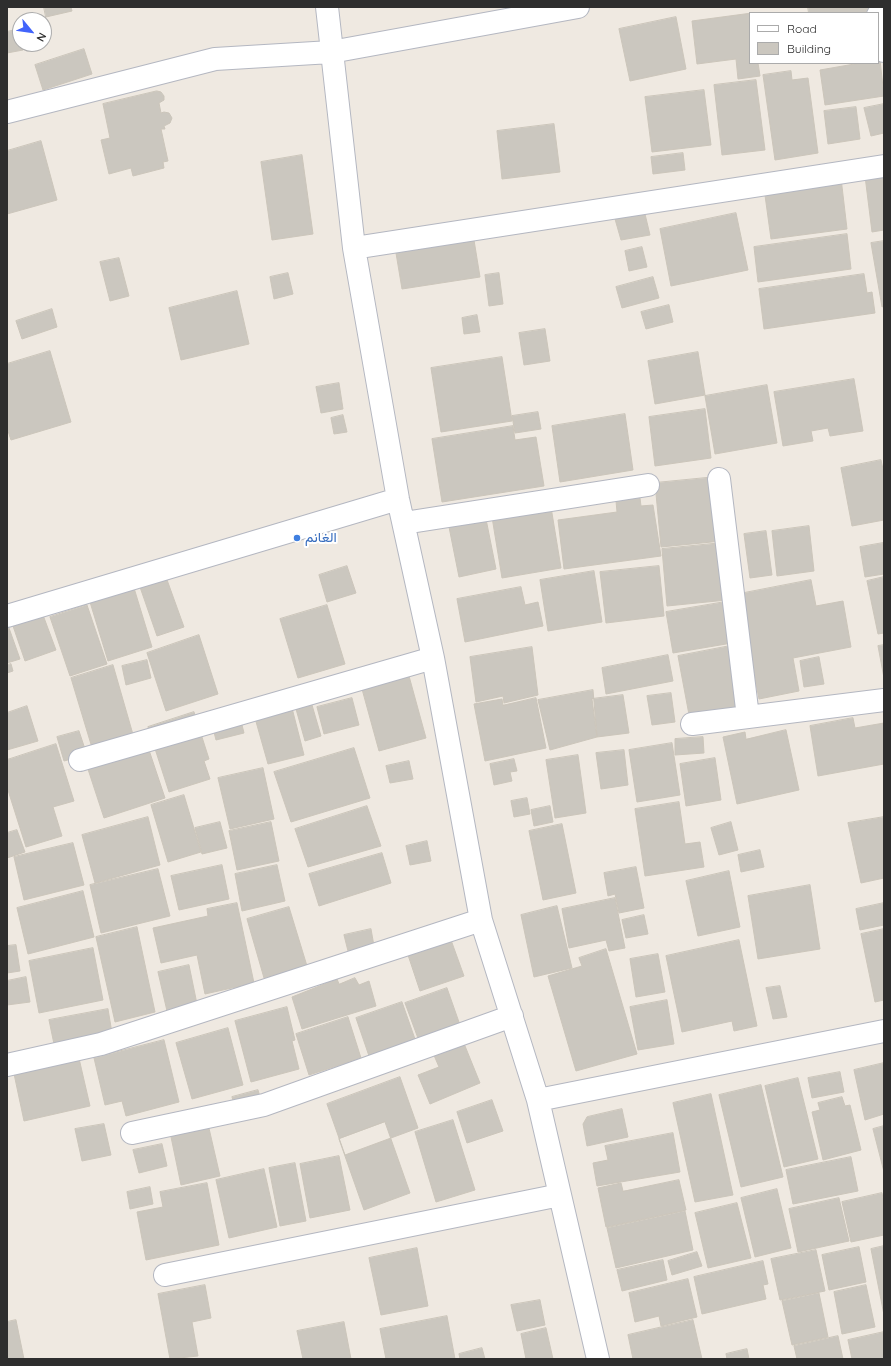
<!DOCTYPE html>
<html>
<head>
<meta charset="utf-8">
<style>
  body { margin:0 }
  #map { position:relative; width:891px; height:1366px; overflow:hidden; background:#efe9e1; font-family:Quicksand,sans-serif }
  canvas { display:block }
  .frame { position:absolute; inset:0; border:8px solid #2e2e2e; pointer-events:none }
  .legend { position:absolute; left:749px; top:12px; width:130px; height:52px; box-sizing:border-box; background:#fff; border:1px solid #ababab; margin:0; padding:5px 7px; list-style:none; font-size:12px; color:#2e2e2e }
  .legend li { display:flex; align-items:center; gap:8px; height:20px }
  .legend b { width:20px; border:1px solid #ababab }
  .north { position:absolute; left:12px; top:12px; width:40px; height:40px; box-sizing:border-box; background:#fff; border:1px solid #ababab; border-radius:50%; rotate:119deg; font-size:11px; font-weight:700; line-height:16px; text-align:center; color:#2e2e2e }
  .north::after { content:''; display:block; margin:auto; width:14px; height:18px; background:#4264fb; clip-path:polygon(50% 0,100% 100%,50% 72%,0 100%) }
</style>
</head>
<body>
<div id="map">
<canvas width="891" height="1366"></canvas>
<div class="frame"></div>
<ul class="legend">
<li><b style="height:5px;background:#fff"></b>Road</li>
<li><b style="height:11px;background:#cbc7bf"></b>Building</li>
</ul>
<div class="north">N</div>
</div>
<script>
const ctx = document.querySelector('canvas').getContext('2d');
ctx.lineJoin = 'round';
function paint(path, color) {
  ctx.fillStyle = color;
  ctx.fill(path, 'evenodd');
}
function strokePath(path, color, width, dash) {
  ctx.strokeStyle = color;
  ctx.lineWidth = width;
  ctx.lineCap = dash ? 'butt' : 'round';
  ctx.setLineDash(dash || []);
  ctx.stroke(path);
}
function label(font, color, halo, rows, align = 'center') {
  ctx.font = font + ' Quicksand,Vazirmatn,sans-serif';
  ctx.lineWidth = 4;
  ctx.setLineDash([]);
  ctx.textBaseline = 'middle';
  ctx.strokeStyle = halo;
  ctx.fillStyle = color;
  for (const [text, x, y, turn = 0] of rows) {
    ctx.save();
    ctx.translate(x, y);
    ctx.rotate((+turn || 0) * Math.PI / 180);
    ctx.textAlign = isNaN(turn) ? turn : align;
    if (halo) ctx.strokeText(text, 0, 0);
    ctx.fillText(text, 0, 0);
    ctx.restore();
  }
}
const building = new Path2D(`
  M44,7H71L72,11L46,17Z
  M808,7H870L871,13H809Z
  M750,13V63H758L760,76L738,79L736,59L697,64L692,21L752,13Z
  M676,17L686,69L630,81L619,29Z
  M19,29L20,44H22L23,50L7,53V32Z
  M84,49L92,74L43,90L35,65Z
  M878,60H880L884,96L825,105L820,70L860,63H878Z
  M791,71L792,80L808,78L818,153L775,160L763,75Z
  M756,80L765,150L722,155L714,85Z
  M704,90L711,145L652,152L645,97Z
  M157,91L161,92L164,96V100L159,103L161,113L164,112L169,113L172,118L170,123L164,126L165,129H161L168,161L163,162L164,168L133,176L131,168L109,174L101,140L110,138L103,104Z
  M884,104V133L871,136L864,108Z
  M856,107L860,139L828,144L824,111Z
  M554,124L560,172L502,179L497,131Z
  M41,141L57,200L7,214V151Z
  M683,153L685,170L653,174L651,157Z
  M302,155L313,234L272,240L261,162Z
  M884,174V230L872,232L865,176Z
  M841,178L847,229L771,239L764,188Z
  M736,213L748,270L671,286L660,229Z
  M645,214L650,235L621,240L615,219Z
  M847,234L851,269L758,282L754,247Z
  M474,240L480,277L402,289L396,253Z
  M884,241V306L882,307L871,243Z
  M642,247L647,267L629,271L625,251Z
  M119,258L129,296L110,301L100,262Z
  M288,273L293,294L274,299L270,277Z
  M499,273L503,304L489,306L485,275Z
  M864,274L867,293L872,292L875,313L764,329L759,289Z
  M653,277L659,298L622,308L616,287Z
  M237,291L249,344L181,360L169,308Z
  M669,305L673,322L646,329L641,312Z
  M52,309L57,327L22,339L16,321Z
  M477,315L480,332L464,334L462,318Z
  M545,329L550,361L524,365L519,333Z
  M50,351L71,422L11,440L7,428V364Z
  M698,352L705,395L655,404L648,361Z
  M502,357L512,421L441,432L431,368Z
  M854,379L863,431L830,436L828,428L811,431L813,441L783,446L774,392Z
  M339,383L343,409L321,413L316,387Z
  M767,385L777,443L715,454L705,396Z
  M705,409L711,458L655,466L649,417Z
  M538,412L541,429L515,433L512,416Z
  M625,414L633,470L560,482L552,426Z
  M343,415L347,432L334,434L331,418Z
  M513,426L515,440L536,437L544,486L442,502L432,439Z
  M881,460L884,474V520L852,526L841,468Z
  M716,477L722,541L661,547L655,483Z
  M640,498L641,506L653,505L661,556L564,569L558,520L617,512L616,501Z
  M551,507L561,568L502,578L492,517Z
  M486,519L496,569L459,577L449,527Z
  M809,526L814,571L777,576L772,531Z
  M766,531L772,575L750,578L744,534Z
  M722,543L727,600L667,606L662,549Z
  M883,543L884,574L865,577L860,547Z
  M347,566L356,593L327,602L319,575Z
  M659,566L664,616L606,623L600,572Z
  M594,571L602,622L548,631L540,580Z
  M166,577L184,627L157,636L140,587Z
  M884,577V633L878,634L867,581Z
  M811,580L816,606L843,601L851,647L793,658L799,691L759,699L739,594Z
  M521,587L525,605L538,602L543,626L465,642L457,599Z
  M134,588L152,647L108,661L90,602Z
  M725,602L732,643L673,653L666,612Z
  M87,605L107,664L70,676L50,617Z
  M327,605L345,664L298,678L280,619Z
  M43,615L56,650L25,661L13,626Z
  M9,628L20,659L7,663V629Z
  M199,635L218,694L166,711L147,653Z
  M884,645V678L878,646Z
  M730,646L742,710L690,720L678,656Z
  M532,647L538,695L504,703L503,696L476,702L470,657Z
  M668,655L673,681L606,694L602,668Z
  M819,657L824,684L804,687L800,661Z
  M147,660L151,678L126,685L122,666Z
  M11,664L13,671L7,673V665Z
  M113,665L134,738L93,751L71,678Z
  M409,676L426,738L379,751L362,689Z
  M593,690L597,737L550,750L538,700Z
  M671,693L675,722L652,725L647,696Z
  M623,695L629,733L597,737L592,699Z
  M352,698L359,725L324,734L317,707Z
  M536,698L546,748L485,761L474,704L502,699L503,705Z
  M312,705L321,736L305,741L296,709Z
  M27,706L38,741L7,750V713Z
  M292,708L304,755L268,764L255,718Z
  M194,712L209,759L204,761L210,779L169,792L148,727Z
  M240,717L244,733L216,740L212,724Z
  M853,718L855,728L884,723V764L818,776L810,726Z
  M786,730L799,790L737,804L723,737L745,732L746,739Z
  M79,731L87,755L64,761L57,737Z
  M703,737L704,753L675,755V739Z
  M145,738L165,798L104,818L84,757Z
  M672,743L680,795L637,802L629,750Z
  M56,744L74,801L53,807L62,836L26,847L7,787V760Z
  M354,748L370,798L291,822L274,772Z
  M624,750L628,785L601,789L596,753Z
  M578,755L586,813L555,818L546,760Z
  M715,758L721,800L686,806L680,764Z
  M514,759L517,771L510,772L512,781L494,785L490,764Z
  M409,761L413,779L390,783L386,766Z
  M263,768L274,819L230,829L218,778Z
  M184,795L201,852L168,862L151,805Z
  M527,798L530,814L514,817L511,801Z
  M679,802L685,844L700,842L704,867L645,876L635,809Z
  M367,806L381,846L308,867L295,829Z
  M550,806L553,822L534,826L531,810Z
  M148,817L160,865L95,883L82,835Z
  M884,817V878L861,883L848,823Z
  M220,822L227,848L202,854L195,828Z
  M271,822L279,861L237,870L229,831Z
  M731,822L738,850L719,855L711,828Z
  M562,824L576,893L543,900L529,831Z
  M17,830L25,852L7,858V833Z
  M427,841L431,861L410,865L406,846Z
  M73,843L84,885L24,900L14,857Z
  M760,850L764,867L741,872L738,855Z
  M382,853L391,883L319,906L309,874Z
  M222,865L229,899L179,910L171,876Z
  M277,865L285,901L242,911L235,874Z
  M636,867L644,908L619,913L615,894L608,896L604,873Z
  M158,869L170,916L101,933L90,885Z
  M729,871L740,927L698,936L686,881Z
  M810,885L820,949L758,959L748,896Z
  M83,891L94,937L28,954L17,908Z
  M615,898L625,948L609,951L606,940L569,948L562,909Z
  M237,903L254,983L205,994L197,955L161,963L153,928L208,916L207,909Z
  M884,903V925L860,930L856,909Z
  M557,906L572,968L534,977L521,915Z
  M289,907L307,966L264,978L247,919Z
  M644,915L648,934L626,938L622,920Z
  M137,927L155,1012L115,1022L96,937Z
  M371,929L374,946L348,951L344,935Z
  M884,929V1000L875,1002L861,934Z
  M451,940L464,976L420,991L408,955Z
  M739,940L757,1026L734,1031L732,1021L682,1032L666,956Z
  M16,945L20,971L7,973V946Z
  M93,948L103,1000L39,1013L29,961Z
  M606,949L637,1054L576,1071L548,976L582,966L579,958Z
  M658,954L665,992L636,997L630,959Z
  M189,965L197,1004L167,1011L158,972Z
  M26,977L30,1002L7,1005V981Z
  M355,978L359,985L369,981L376,1006L302,1029L292,997L337,979L339,984Z
  M780,986L787,1017L773,1019L766,988Z
  M447,988L460,1025L419,1041L405,1003Z
  M667,1000L674,1044L638,1050L630,1007Z
  M402,1002L415,1039L369,1056L356,1018Z
  M287,1007L295,1040L292,1041L299,1069L251,1082L235,1021Z
  M108,1009L112,1033L54,1044L49,1020Z
  M348,1017L361,1058L309,1075L296,1034Z
  M228,1028L243,1085L192,1099L176,1043Z
  M164,1040L179,1102L126,1116L122,1101L105,1105L94,1058Z
  M463,1041L480,1083L430,1104L418,1075L439,1067L433,1053Z
  M78,1054L90,1106L24,1121L13,1069Z
  M884,1063V1114L865,1120L854,1070Z
  M840,1072L844,1092L812,1098L808,1078Z
  M400,1077L418,1128L345,1155L327,1104Z
  M798,1078L818,1159L784,1167L765,1086Z
  M761,1085L783,1177L741,1187L719,1095Z
  M258,1090L263,1107L237,1114L232,1097Z
  M711,1094L733,1195L695,1202L673,1103Z
  M842,1097L845,1106L850,1105L861,1150L823,1160L812,1112L820,1110L818,1103Z
  M492,1100L503,1131L467,1143L457,1112Z
  M622,1109L628,1137L587,1146L583,1124L587,1117Z
  M453,1120L475,1190L436,1202L415,1132Z
  M385,1122L410,1193L364,1210L339,1139Z
  M104,1124L111,1155L82,1161L75,1129Z
  M208,1124L220,1176L181,1185L170,1132Z
  M884,1126V1172L873,1129Z
  M673,1133L680,1172L597,1186L593,1163L608,1160L605,1146Z
  M162,1144L167,1166L139,1173L133,1150Z
  M339,1156L350,1210L310,1218L300,1164Z
  M851,1157L858,1191L793,1204L786,1170Z
  M295,1163L306,1221L280,1226L269,1168Z
  M264,1169L277,1227L229,1238L216,1180Z
  M679,1180L686,1210L606,1227L598,1188L621,1183L623,1191Z
  M207,1183L219,1245L146,1260L137,1212L163,1207L160,1192Z
  M150,1187L153,1204L130,1209L127,1192Z
  M777,1189L791,1248L755,1257L741,1198Z
  M882,1193L884,1204V1235L851,1242L842,1202Z
  M839,1198L849,1241L798,1252L789,1209Z
  M737,1203L751,1258L708,1268L695,1213Z
  M685,1211L693,1250L616,1268L607,1228Z
  M884,1246V1315L871,1249Z
  M859,1247L866,1282L829,1290L822,1255Z
  M417,1248L428,1306L381,1315L369,1258Z
  M816,1250L825,1291L780,1300L771,1259Z
  M697,1252L702,1266L672,1275L668,1261Z
  M663,1260L667,1280L622,1291L617,1270Z
  M763,1261L768,1284L763,1285L766,1299L702,1314L694,1277Z
  M688,1279L697,1317L661,1326L659,1316L635,1322L629,1293Z
  M205,1285L211,1318L192,1322L198,1356L170,1359L158,1294Z
  M866,1285L875,1327L842,1334L834,1292Z
  M819,1293L828,1337L792,1345L782,1301Z
  M540,1300L545,1325L517,1331L511,1305Z
  M447,1316L455,1359H386L380,1329Z
  M16,1320L24,1359H7V1322Z
  M693,1320L702,1359H633L628,1335Z
  M344,1322L351,1359H303L297,1331Z
  M546,1328L553,1359H526L521,1334Z
  M884,1332V1359H852L848,1340Z
  M838,1336L843,1359H797L794,1346Z
  M482,1348L485,1359H460L459,1354Z
  M747,1349L749,1359H727L726,1354Z`);
paint(building, '#cbc7bf');
strokePath(building, '#cbc5ba', 1);
const minor = new Path2D(`
  M327,7L354,248L398,499L433,658L481,920L538,1100L598,1359
  M878,15L884,51
  M7,112L215,59L331,52L578,7
  M354,248L884,166
  M719,479L748,717
  M404,523L648,485
  M7,616L398,499
  M692,724L884,700
  M80,760L433,658
  M7,1065L101,1044L481,920
  M538,1100L884,1031
  M132,1133L264,1105L512,1016
  M165,1275L560,1195`);
strokePath(minor, '#b4b7c1', 24);
strokePath(minor, '#fff', 22);
for (const [x, y, r, color] of [
  [297,538,4,"#3f7fe0"]
]) {
  const dot = new Path2D();
  dot.arc(x, y, r, 0, 2 * Math.PI);
  ctx.fillStyle = color;
  ctx.fill(dot);
  strokePath(dot, '#fff', 1.5);
}
label('14px', '#366cbe', '#fff', [
  ["الغانم",305,538]
], 'left');
</script>
</body>
</html>
